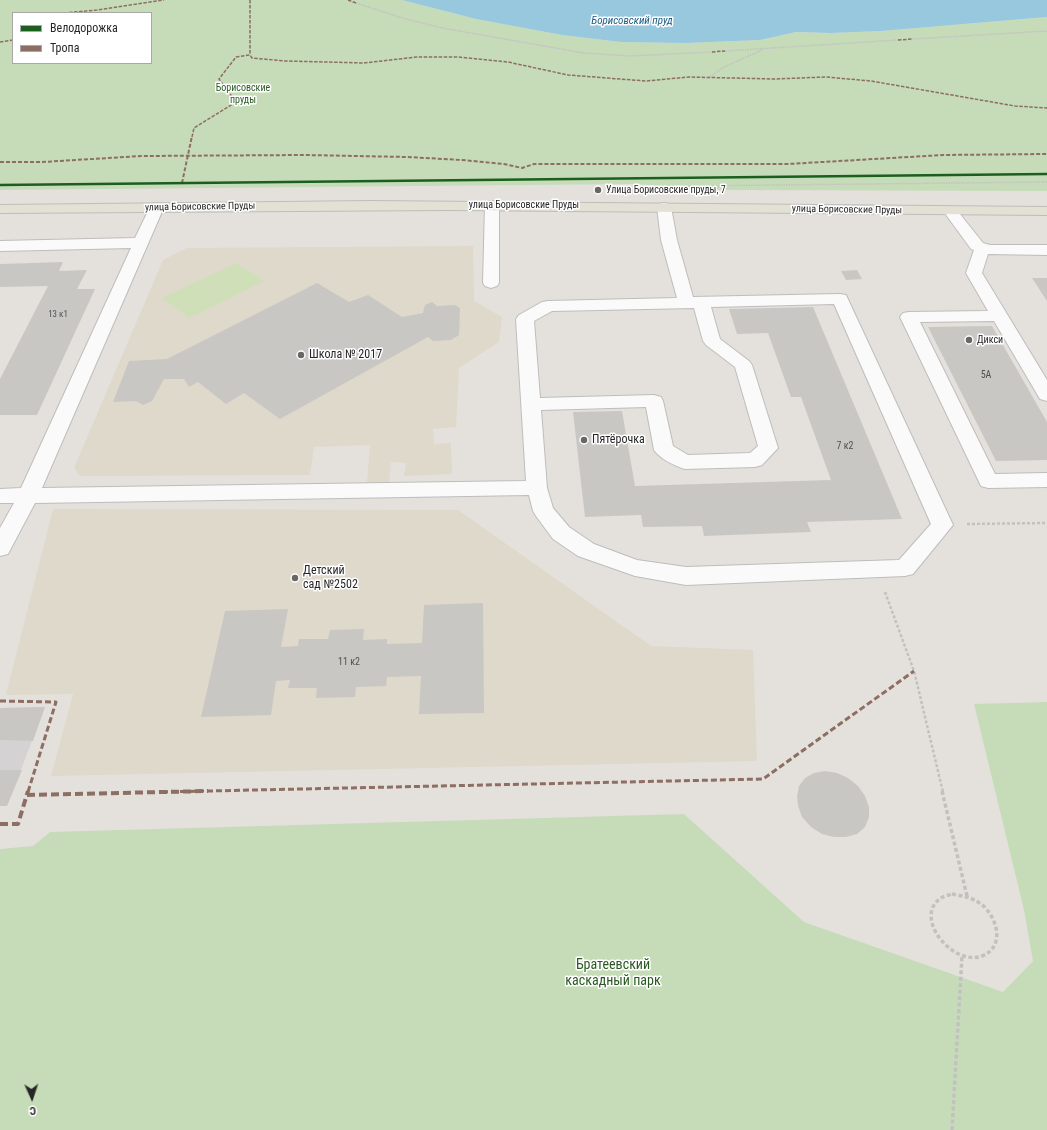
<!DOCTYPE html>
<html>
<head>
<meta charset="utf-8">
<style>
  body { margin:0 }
  #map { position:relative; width:1047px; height:1130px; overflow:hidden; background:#e4e1dc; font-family:"Roboto Condensed",sans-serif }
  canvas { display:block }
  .legend { position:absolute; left:12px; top:12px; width:140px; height:52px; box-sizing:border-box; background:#fff; border:1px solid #a8a8a8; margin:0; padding:5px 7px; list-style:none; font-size:12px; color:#262626 }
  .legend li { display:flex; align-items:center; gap:8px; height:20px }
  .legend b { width:20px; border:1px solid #a8a8a8 }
  .north { position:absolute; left:12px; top:1078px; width:40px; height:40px; -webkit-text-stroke:3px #fff; paint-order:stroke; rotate:177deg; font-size:11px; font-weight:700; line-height:16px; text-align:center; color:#262626 }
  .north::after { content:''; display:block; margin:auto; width:14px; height:18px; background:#262626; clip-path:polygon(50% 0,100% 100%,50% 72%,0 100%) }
</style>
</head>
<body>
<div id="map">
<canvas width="1047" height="1130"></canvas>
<ul class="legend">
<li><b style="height:5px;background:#1b5e20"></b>Велодорожка</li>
<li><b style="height:5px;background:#8d6e63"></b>Тропа</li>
</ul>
<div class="north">С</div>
</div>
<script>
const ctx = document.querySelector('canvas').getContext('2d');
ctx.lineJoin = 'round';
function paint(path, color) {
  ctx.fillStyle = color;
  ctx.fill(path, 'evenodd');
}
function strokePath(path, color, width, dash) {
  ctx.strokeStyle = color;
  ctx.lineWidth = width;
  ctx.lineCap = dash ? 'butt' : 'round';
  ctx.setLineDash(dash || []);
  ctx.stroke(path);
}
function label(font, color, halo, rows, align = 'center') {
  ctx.font = font + ' "Roboto Condensed",sans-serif';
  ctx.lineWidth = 3;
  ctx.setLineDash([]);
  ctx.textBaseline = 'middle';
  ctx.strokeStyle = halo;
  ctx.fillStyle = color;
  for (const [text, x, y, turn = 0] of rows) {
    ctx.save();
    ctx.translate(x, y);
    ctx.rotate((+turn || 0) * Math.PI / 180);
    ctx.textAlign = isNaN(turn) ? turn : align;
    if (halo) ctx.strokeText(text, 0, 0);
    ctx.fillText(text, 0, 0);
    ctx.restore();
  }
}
paint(new Path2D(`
  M45,707L7,806H0V708Z`), '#d5d2d3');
paint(new Path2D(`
  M473,246L474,301L502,317L499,342L459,368L456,427L433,429L434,444L451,443L452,474L404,476L406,463L391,462L389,483H367L370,445L314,447L310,475L80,476L74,468L163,260L187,248Z
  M53,509L458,510L651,646L753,650L757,761L51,776L73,694L6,695Z`), '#ded9cb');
paint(new Path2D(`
  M0,0H402L476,19L562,35L621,42L686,43L760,40L796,32L831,33L881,31L1047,17V191L725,190L633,184L0,190ZM13,13H151V63H13Z
  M1047,702V1130H0V849L33,846L50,832L684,814L804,922L1003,992L1033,961L1024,910L974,704Z`), '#c6dcb9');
paint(new Path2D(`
  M236,263L264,281L189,318L162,298Z`), '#cfdfb7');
paint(new Path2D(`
  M402,0H1047V17L881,31L831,33L796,32L760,40L686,43L621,42L562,35L476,19Z`), '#98c8dd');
paint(new Path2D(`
  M63,262L59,271L87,270L77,289H95L37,415H0V379L48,286L0,287V264Z
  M857,270L862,279L846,280L841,271Z
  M1032,278H1047V301Z
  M317,283L349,302L368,295L402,317L423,313L425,305L432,302L437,306L455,305L460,308L459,335L451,340L433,341L428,337L280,419L244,393L226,404L198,382L189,387L184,379H164L152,401L143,405L136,401L113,402L129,361L167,359Z
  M813,307L902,519L807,522L811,532L704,536L702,526L643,527L641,515L585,517L573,412L622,411L635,486L831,480L801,397H791L768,333L737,334L729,309Z
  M992,326L1047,422V460L996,461L928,327Z
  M483,603L484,713L419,714L421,676L387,677L386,686L356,687L355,697L316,698L317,688H288L290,680L276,681L271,715L201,717L225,611L288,609L281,647L298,646L299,639H328L330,630L364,629L363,640L387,639V644L422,643L424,605Z
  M45,707L33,741L0,740V708Z
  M0,770H22L7,806H0Z
  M825,771L837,773L848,778L858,786L865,796L869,807V817L865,827L857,834L846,837H834L822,834L811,827L802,817L798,806L797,796L799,786L805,778L814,773Z`), '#c9c7c3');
const minor = new Path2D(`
  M492,201L497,202L499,205V283L497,286L491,288L485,286L483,283L485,205L487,202Z
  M157,203L162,204L164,207L42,488L526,481L516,319L519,315L542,302L548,301L677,298L661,240L657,207L659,204L664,203L669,204L671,207L677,240L693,297L840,294L846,295L953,525L913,574L905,576L686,585L635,576L578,556L553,539L536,516L533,511L529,495L35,503L8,554L0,556V528L14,503H0V489L21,488L131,248L0,251V241L135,238L150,207L152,204ZM834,304L931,524L899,560L686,567L637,560L594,544L569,527L553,508L547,488L541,410L646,407L654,450C660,459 675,466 685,469L755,467L762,465L778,448L752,365L749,361L720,339L711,307ZM694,308L703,341L706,345L735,367L758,446L750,453L688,455L673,446L663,401L661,397L654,395L540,398L534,321L552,311Z
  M951,208L956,209L983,243L990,245H1047V255L988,254L982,273L1047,380V401L1040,399L994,321L920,322L995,474L1047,473V487L988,488L981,486L900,317L903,313L909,312L988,311L966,273L974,250L971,249L944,212L946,209Z`);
const major = new Path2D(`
  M371,201L1047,207V215L446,210L0,213V205Z`);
strokePath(minor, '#bebdbd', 2);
strokePath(major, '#bebdbb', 2);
strokePath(new Path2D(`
  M356,3L399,17L442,28L584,53L630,56L712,52
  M913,39L1047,31
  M725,51L898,40
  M708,78L724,67L762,50
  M686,186L1047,182`), '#c2c1c0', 1.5, [1.5, 1]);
strokePath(new Path2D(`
  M967,524L1047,523
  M885,592L914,671L943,792`), '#c2c1c0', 2.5, [3, 2]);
strokePath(new Path2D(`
  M942,791L967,896
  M952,894C963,896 971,897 981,904C997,916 1006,947 982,956C953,967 912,917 941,898C944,896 949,895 952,894Z
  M952,1130L962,956`), '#c2c1c0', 3.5, [4, 2.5]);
paint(minor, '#fbfafa');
paint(major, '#e3e0d4');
strokePath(new Path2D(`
  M250,0V55
  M348,0L356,3
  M64,13L97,10L164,0
  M898,40L913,39
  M0,42L13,40
  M712,52L725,51
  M192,137L194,128L236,102L219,79L236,57L250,55L252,58L285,61L364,63L417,57H458L508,62L568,75L646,81L689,77L775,79L826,77L871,81L1015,106L1047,108`), '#8d6e63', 1.5, [3.5, 1.5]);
strokePath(new Path2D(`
  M0,162H42L142,156L305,155L407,157L462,160L504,164L522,168L534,164H788L943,155L1047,154
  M182,183L192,136`), '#8d6e63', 2, [4, 2]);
strokePath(new Path2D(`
  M0,701L56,702L28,792
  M162,792L763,779L914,671`), '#8d6e63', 3, [6, 3]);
strokePath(new Path2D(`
  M27,795L208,791
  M0,824H18L28,791`), '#8d6e63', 4, [8, 4]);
strokePath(new Path2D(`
  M0,185L1047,174`), '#1b5e20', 2.5);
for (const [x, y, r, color] of [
  [598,190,4,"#686766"],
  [969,340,4,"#686766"],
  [301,355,4,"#686766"],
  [584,440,4,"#686766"],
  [295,578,4,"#686766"]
]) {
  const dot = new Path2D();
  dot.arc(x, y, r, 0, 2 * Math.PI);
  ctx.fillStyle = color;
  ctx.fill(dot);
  strokePath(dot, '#fff', 1.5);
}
label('9px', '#50504f', null, [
  ["13 к1",58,315]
]);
label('10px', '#2a5921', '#fff', [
  ["Борисовские",243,88],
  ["пруды",243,100]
]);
label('10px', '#262626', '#fff', [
  ["Улица Борисовские пруды, 7",606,190],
  ["Дикси",977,340]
], 'left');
label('10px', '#262626', '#fff', [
  ["улица Борисовские Пруды",524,205],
  ["улица Борисовские Пруды",200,207,-1],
  ["улица Борисовские Пруды",847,210,1]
]);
label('10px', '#50504f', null, [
  ["5А",986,375],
  ["7 к2",845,446],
  ["11 к2",349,662]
]);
label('italic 11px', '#1d5b84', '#fff', [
  ["Борисовский пруд",632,21]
]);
label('12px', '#262626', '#fff', [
  ["Школа № 2017",309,355],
  ["Пятёрочка",592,440],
  ["Детский",303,571],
  ["сад №2502",303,585]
], 'left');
label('14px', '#2a5921', '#fff', [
  ["Братеевский",613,965],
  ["каскадный парк",613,981]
]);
</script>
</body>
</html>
